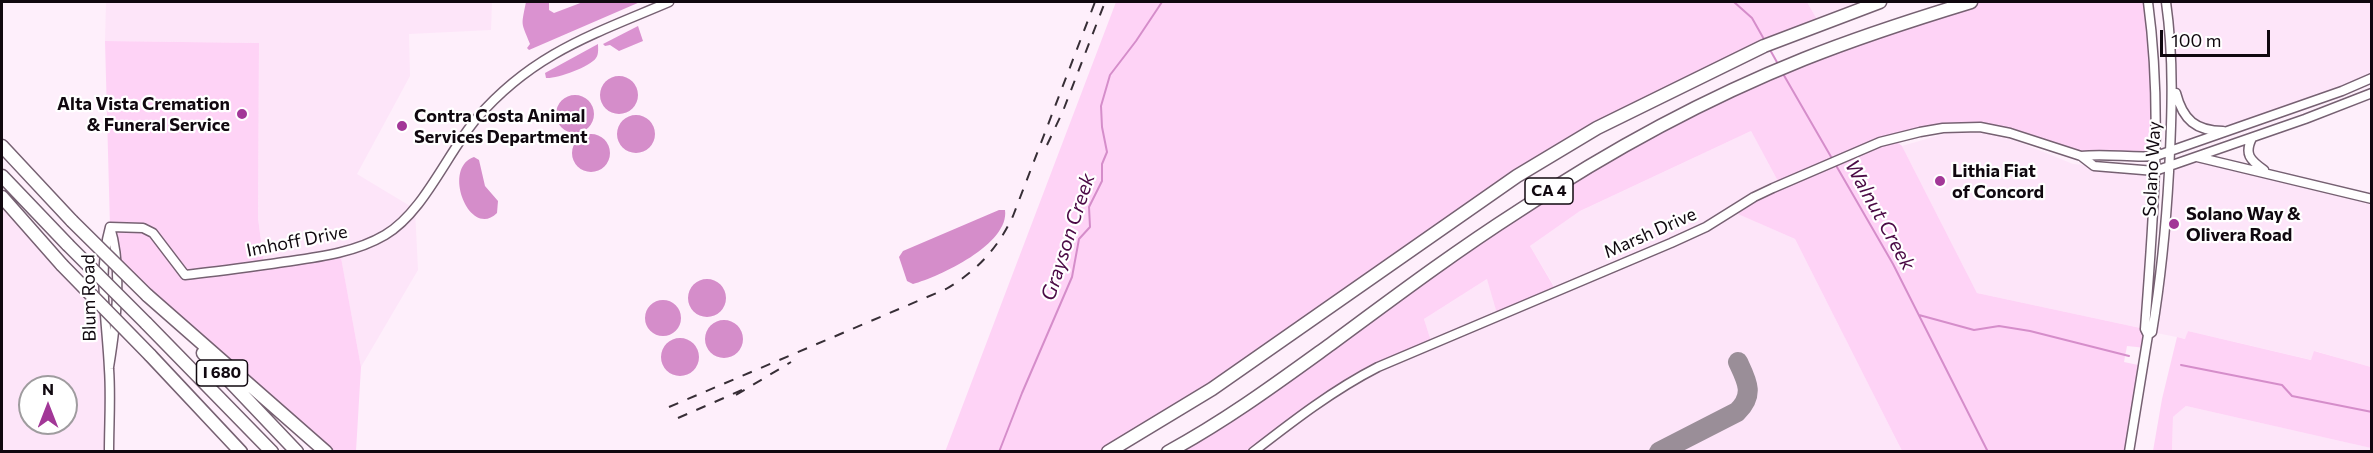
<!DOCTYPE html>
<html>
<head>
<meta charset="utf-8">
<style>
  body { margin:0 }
  #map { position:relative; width:2373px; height:453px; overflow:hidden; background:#feeffb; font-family:Commissioner,sans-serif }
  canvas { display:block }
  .frame { position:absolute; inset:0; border:3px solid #10080f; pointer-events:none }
  .north { position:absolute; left:18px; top:375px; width:60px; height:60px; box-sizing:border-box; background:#fff; border:2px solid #9f9c9f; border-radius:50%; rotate:0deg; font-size:16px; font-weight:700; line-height:24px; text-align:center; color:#10080f }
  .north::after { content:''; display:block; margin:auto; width:21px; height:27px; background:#a23797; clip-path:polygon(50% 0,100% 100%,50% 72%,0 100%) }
  .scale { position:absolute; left:2160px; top:30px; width:110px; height:27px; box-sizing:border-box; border:3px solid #10080f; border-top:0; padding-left:8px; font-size:18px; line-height:21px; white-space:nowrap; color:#10080f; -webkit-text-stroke:4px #fff; paint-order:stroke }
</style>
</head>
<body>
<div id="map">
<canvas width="2373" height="453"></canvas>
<div class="frame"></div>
<div class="north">N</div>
<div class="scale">100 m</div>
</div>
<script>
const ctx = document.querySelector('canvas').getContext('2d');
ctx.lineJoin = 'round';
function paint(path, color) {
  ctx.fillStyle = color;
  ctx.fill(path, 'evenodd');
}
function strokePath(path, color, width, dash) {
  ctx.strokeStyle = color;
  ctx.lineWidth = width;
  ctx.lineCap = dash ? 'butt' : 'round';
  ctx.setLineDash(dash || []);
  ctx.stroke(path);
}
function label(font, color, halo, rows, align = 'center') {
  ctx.font = font + ' Commissioner,sans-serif';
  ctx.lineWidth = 4.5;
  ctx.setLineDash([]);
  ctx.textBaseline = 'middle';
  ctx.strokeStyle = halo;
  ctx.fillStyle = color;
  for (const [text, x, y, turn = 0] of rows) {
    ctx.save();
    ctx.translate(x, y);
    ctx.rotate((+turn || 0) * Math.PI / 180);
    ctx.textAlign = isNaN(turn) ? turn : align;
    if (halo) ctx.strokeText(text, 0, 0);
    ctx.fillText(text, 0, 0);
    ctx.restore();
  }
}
paint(new Path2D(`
  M106,2H492L491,30L409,34L410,76L357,174L415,209L418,270L361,367L340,253L264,265L258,218L259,43L105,41Z
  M1807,2H1880L1819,23Z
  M2166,2H2371V78L2230,131H2207L2185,114L2173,82Z
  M1751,131L1780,185L1739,214L1795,239L1902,451L1253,452L1324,399L1432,344L1424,319L1487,279L1557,291L1530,246L1580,211Z
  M1974,132L2004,136L2073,164L2155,171L2145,329L1977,293L1902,146L1947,133Z
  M2197,157L2371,199V367L2315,351L2312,360L2188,331L2186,339L2152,332L2169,166Z
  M2,197L105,308L109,451H2ZM30,387H66V423H30Z
  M2186,406L2372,448L2371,452H2172L2173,417Z`), '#fde5f9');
paint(new Path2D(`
  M1116,2H1807L1819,23L1597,128L1109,451L945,452Z
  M1971,2H2148L2156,156L2097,154L2065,147L2010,130L1980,127L1894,139L1902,146L1977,293L2145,329L2146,348L2127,346L2124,362L2143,366L2129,451H1902L1795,239L1738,214L1754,197L1780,185L1751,131L1580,211L1530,246L1557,292L1498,317L1487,279L1424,319L1432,344L1378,367L1253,451L1165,452L1225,419L1552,189L1719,98Z
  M105,41L259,43L258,218L264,264L340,252L361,367L356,451H326L116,264L110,227Z
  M2188,331L2311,360L2314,351L2371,367V448L2186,406L2173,417L2172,451H2153L2162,399L2177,337L2185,339Z`), '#fed3f6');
paint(new Path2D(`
  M526,2H549V10L554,13L583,2H640L529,50L527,48L530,44C521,21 521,27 526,2Z
  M638,26L643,41L619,51L610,45L605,46L603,44Z
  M598,44C598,48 599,54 596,58C590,67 556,79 546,78L545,73Z`), '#da92d0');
paint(new Path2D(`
  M600 95a19 19 0 1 1 38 0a19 19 0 1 1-38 0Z
  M556 114a19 19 0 1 1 38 0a19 19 0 1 1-38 0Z
  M617 134a19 19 0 1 1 38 0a19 19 0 1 1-38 0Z
  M572 153a19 19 0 1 1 38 0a19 19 0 1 1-38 0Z
  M474,157L479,160L485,186L498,201L497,213C470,240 441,168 474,157Z
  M999,210H1005C1010,244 939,277 913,284L907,281L899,257L903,251Z
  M688 298a19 19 0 1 1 38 0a19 19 0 1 1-38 0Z
  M645 318a18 18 0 1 1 36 0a18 18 0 1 1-36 0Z
  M705 339a19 19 0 1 1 38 0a19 19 0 1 1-38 0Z
  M661 357a19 19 0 1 1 38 0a19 19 0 1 1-38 0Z`), '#d58dca');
strokePath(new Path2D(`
  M1734,2L1752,18L1765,41
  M1769,48L1778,64
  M1782,72L1893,264L1988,452
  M1919,315L1974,330L1999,326L2030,331L2129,356
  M2181,365L2282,385L2292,396L2372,412
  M999,452L1022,393L1072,277L1079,239L1090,227L1089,207L1102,181V164L1107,152L1102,127L1101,106L1110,75L1136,41L1162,2`), '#d58dca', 2);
strokePath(new Path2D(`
  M1659,452L1737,412C1755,395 1747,381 1738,362`), '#9a8e98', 20);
const minor = new Path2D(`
  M2148,2C2163,112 2153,219 2145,329L2148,335
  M2176,93C2183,120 2196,131 2223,131
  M2252,138C2244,154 2250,160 2264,170
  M2081,156C2106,153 2131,158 2156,156L2342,91L2372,78
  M2197,157L2372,199
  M110,227L143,228L153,233L185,275C214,272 242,268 271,264C309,258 351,255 385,235C424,212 447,153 477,118C533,53 594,34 669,2
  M109,367C116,324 123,268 110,227C97,273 107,322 109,369C111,396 109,424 109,452
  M1253,452C1293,421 1333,390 1378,367L1671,243L1706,227L1754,197L1773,188L1880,142L1920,132L1943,128L1980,127L2010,133L2081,156L2094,166L2155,171L2305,119L2372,93
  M2129,452L2148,335L2152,332C2161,278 2166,226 2169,172C2172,115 2174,58 2166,2`);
const highway = new Path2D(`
  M2,146L72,221
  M2,176L68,245
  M2,197L62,265
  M147,295L326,452
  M146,323L272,452
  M203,353L297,452
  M150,355L241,452
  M1108,452L1212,389L1517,176L1597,128L1764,46L1880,2
  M1168,452C1227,420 1277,383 1331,344C1392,299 1453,253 1517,212C1607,152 1704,99 1804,59C1859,37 1915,19 1971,2`);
strokePath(minor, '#766172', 11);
strokePath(highway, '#766172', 15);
strokePath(minor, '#fff', 8);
strokePath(highway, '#fff', 12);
strokePath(new Path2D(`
  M1047,145L1063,111L1105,2
  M736,395L791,362
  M669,407L946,289C977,271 998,248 1013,216L1095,2
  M678,418L742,390`), '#372e36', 2, [10, 10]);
const highwayBridge = new Path2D(`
  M72,221L147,295
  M68,245L146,323
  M62,265L150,355`);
strokePath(highwayBridge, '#766172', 15, []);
strokePath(highwayBridge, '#fff', 12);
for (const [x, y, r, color] of [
  [242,114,6,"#a23797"],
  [402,126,6,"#a23797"],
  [1940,181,6,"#a23797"],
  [2174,224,6,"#a23797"]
]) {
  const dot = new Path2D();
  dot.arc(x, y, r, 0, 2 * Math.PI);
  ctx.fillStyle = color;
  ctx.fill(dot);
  strokePath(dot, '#fff', 2);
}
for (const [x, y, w] of [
  [1549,191,48],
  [222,373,51]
]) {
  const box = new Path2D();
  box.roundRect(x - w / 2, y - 13, w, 26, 4.5);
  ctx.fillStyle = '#fff';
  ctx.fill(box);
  strokePath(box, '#10080f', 1.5);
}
label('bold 16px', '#10080f', null, [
  ["CA 4",1549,191],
  ["I 680",222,373]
]);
label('bold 18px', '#10080f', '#fff', [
  ["Alta Vista Cremation",230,104,"right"],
  ["& Funeral Service",230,125,"right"],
  ["Contra Costa Animal",414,116],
  ["Services Department",414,137],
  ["Lithia Fiat",1952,171],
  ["of Concord",1952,192],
  ["Solano Way &",2186,214],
  ["Olivera Road",2186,235]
], 'left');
label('18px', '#10080f', '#fff', [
  ["Solano Way",2152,169,-87],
  ["Marsh Drive",1650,233,-24],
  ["Imhoff Drive",297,241,-11],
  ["Blum Road",89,298,-91]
]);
label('italic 20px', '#4b0a45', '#fff', [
  ["Walnut Creek",1880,215,61],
  ["Grayson Creek",1068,237,-72]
]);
</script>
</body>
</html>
